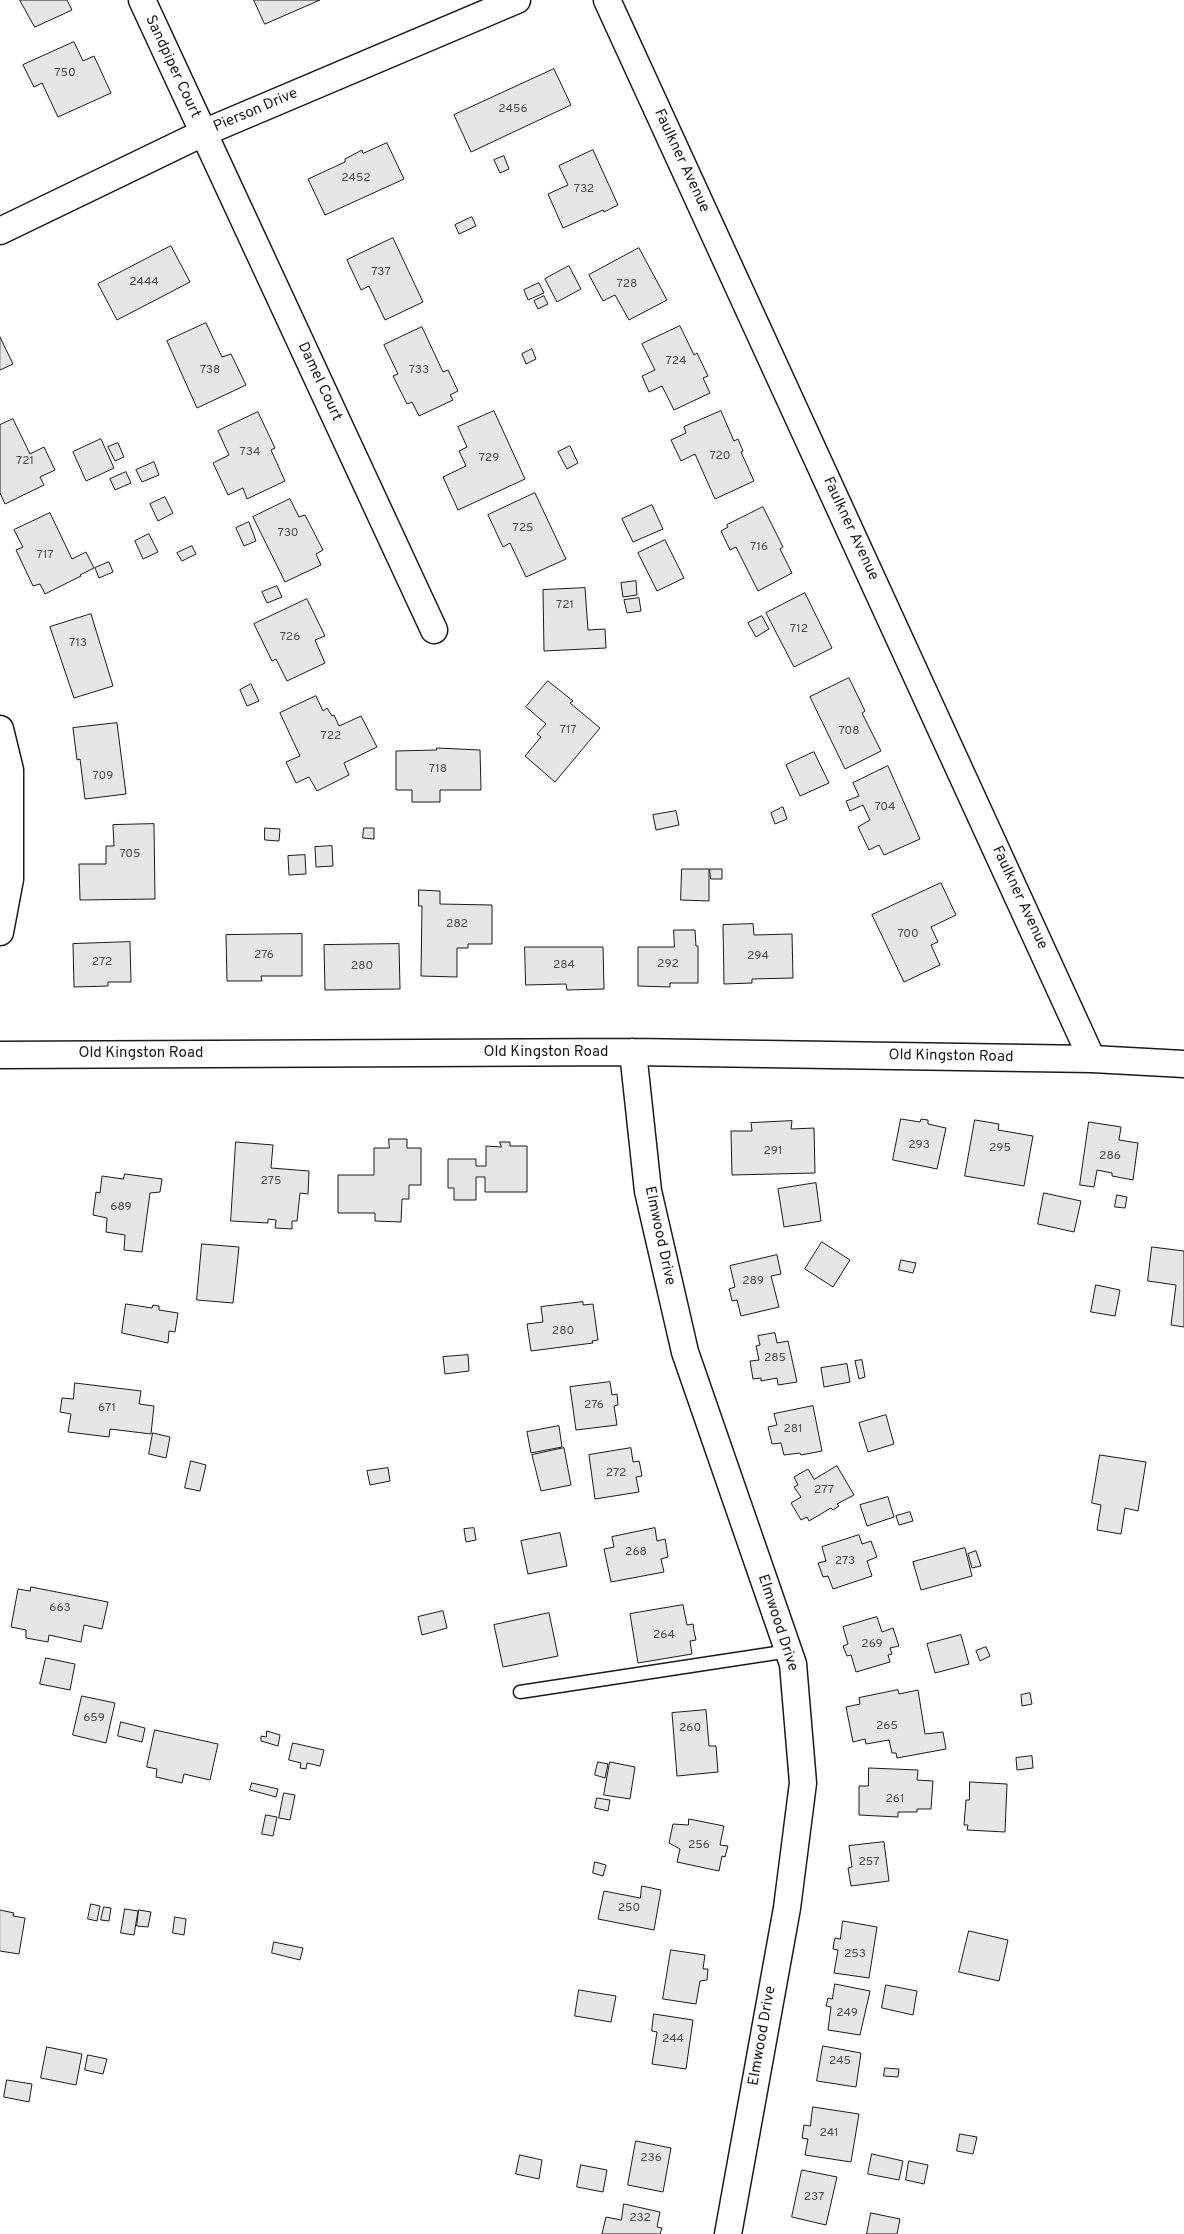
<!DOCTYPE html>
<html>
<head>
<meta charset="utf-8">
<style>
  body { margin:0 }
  canvas { display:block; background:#fff }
</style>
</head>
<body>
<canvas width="1184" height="2234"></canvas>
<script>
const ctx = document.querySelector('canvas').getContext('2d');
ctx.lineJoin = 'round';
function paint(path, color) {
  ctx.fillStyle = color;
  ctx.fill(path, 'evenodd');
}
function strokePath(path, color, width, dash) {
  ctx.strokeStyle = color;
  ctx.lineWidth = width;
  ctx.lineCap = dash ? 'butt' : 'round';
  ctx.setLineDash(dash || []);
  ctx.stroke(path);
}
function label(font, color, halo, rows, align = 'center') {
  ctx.font = font + ' Overpass,sans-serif';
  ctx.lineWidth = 4;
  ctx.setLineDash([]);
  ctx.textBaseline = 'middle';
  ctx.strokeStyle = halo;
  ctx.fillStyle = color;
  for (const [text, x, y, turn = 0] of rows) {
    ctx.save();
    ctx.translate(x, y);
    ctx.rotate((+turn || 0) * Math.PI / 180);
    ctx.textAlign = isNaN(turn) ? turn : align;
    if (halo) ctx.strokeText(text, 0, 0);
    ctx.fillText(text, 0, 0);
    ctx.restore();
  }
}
const building = new Path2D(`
  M20,0H67L72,10L35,27Z
  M254,0H320L265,24Z
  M74,42L83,61L94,56L111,93L58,117L42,83L34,87L23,65Z
  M554,69L571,105L471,152L454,115Z
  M387,143L404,179L325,215L308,179L345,162V159L362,150L363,153Z
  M593,150L618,205L604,212L603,210L563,228L548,194L568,185L559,166Z
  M504,156L509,169L500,173L494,160Z
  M472,217L476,226L459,234L455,225Z
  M393,238L423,302L385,320L369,286L361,290L347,260Z
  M171,246L190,282L117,320L98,284Z
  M639,248L667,300L629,320L615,295L603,301L589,275Z
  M569,266L581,289L557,302L545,279Z
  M539,283L544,293L528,300L524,290Z
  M544,296L548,304L538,309L534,301Z
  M206,323L222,357L231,354L246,385L197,408L167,341Z
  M680,326L694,355L697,353L708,376L703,378L710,393L674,410L662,386L649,392L642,376L655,370L642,344Z
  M422,327L443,372L448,370L458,391L450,395L453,400L419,416L412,402L407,404L393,376L398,374L384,345Z
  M0,337L13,364L0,370Z
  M532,349L536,359L526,364L522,354Z
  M494,411L525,479L458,510L443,477L466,466L459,451L467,447L458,427Z
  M721,411L734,441L738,439L743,451L741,452L754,481L715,499L695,454L681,461L671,440L686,433L684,427Z
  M258,412L275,448L271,450L285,481L247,499L243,488L228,495L213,463L229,455L218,431Z
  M13,419L30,454L44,447L55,470L40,477L44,485L5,504L0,493V425Z
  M101,439L114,468L86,481L73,452Z
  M118,443L124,457L115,461L108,447Z
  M570,446L578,463L567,469L558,452Z
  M154,462L159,475L142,482L136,470Z
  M126,472L131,483L115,490L110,479Z
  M535,493L566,559L526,577L510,543L503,547L488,515Z
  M165,497L173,513L158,521L150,504Z
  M290,499L299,517L305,515L323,550L316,554L321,565L285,582L253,517Z
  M652,505L663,529L633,542L622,519Z
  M763,507L783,547L780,549L792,573L758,591L736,547L730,550L721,531L728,527L727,525Z
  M50,513L72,559L86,552L94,568L80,575L81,576L45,594L40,584L33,586L16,550L23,547L14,530Z
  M249,522L256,541L244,546L236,528Z
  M149,534L158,552L143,559L135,541Z
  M665,540L684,578L657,591L638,553Z
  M192,546L196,554L182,561L177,553Z
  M109,562L113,572L99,578L95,568Z
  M636,581L637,595L623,597L621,583Z
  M277,586L282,597L267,603L262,592Z
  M585,588L588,630L605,629L606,648L544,651L543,590Z
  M805,593L832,648L794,667L766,613Z
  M639,598L641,611L627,613L624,600Z
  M307,599L325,636L315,640L325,663L287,681L276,659L272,661L254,624Z
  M91,614L113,686L74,698L50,627Z
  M762,616L769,629L756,637L748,623Z
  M849,678L865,711L862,713L881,751L845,769L810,697Z
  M548,681L573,701L570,703L600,728L555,782L525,756L541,737L537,734L546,724L526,707Z
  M251,684L259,701L247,706L240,690Z
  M316,696L323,711L327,708L332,716L334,715L339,726L361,716L377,747L344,763L349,775L317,791L309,777L296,783L286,762L300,756L280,713Z
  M117,723L126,794L85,799L80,759L77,760L73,728Z
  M437,748L480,750L481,790H440V802H412V790H396V751L436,750Z
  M814,752L829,783L800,796L786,765Z
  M888,766L920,839L884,855L879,845L869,850L858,827L870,820L863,805L850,811L846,801L859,796L853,783Z
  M783,807L787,819L775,824L771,813Z
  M676,811L679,825L656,830L653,815Z
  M154,824L155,899L80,900L79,864H106V846H114L113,825Z
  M265,828L280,829L279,841L265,840Z
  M364,828H374V839L363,838Z
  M332,846L333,866L316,867L315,847Z
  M305,855L306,874L289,875L288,856Z
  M682,869H709V901L681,900Z
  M710,869H722V879H711Z
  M941,883L956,915L931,927L938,942L931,945L940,965L904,982L872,915Z
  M419,890L440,891V904L492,905V944H468V948H457V977L421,976L422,906H419Z
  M753,924L754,935L792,934L793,978L752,979V983L724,984L723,925Z
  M674,930H695L696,946H698V983H670V987L638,986V947H674Z
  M302,934V976H261L262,981H227L226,935Z
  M130,942L131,982H108V986L74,987L73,944Z
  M399,944L400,989L325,990L324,945Z
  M525,947H603L604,989L567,990L566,984L526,985Z
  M901,1119L920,1122L921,1119L928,1120V1124L946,1128L937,1169L893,1160Z
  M975,1120L999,1124L998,1130L1033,1136L1024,1186L965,1176Z
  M792,1121L791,1129L814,1128L815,1173L732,1175L731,1131H752L751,1123Z
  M1089,1122L1121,1127L1119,1140L1138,1143L1133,1180L1112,1176V1173L1097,1170L1094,1187L1080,1185Z
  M389,1139H407V1148H421V1185H409V1199H402L401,1222L375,1221V1213H338V1175H374V1148H389Z
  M236,1142L273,1145L271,1168L309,1171L308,1194L300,1193L297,1221H292V1229L275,1228L276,1220L268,1219V1223L231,1221Z
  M500,1142H510V1146H527V1192H485V1177H476V1200H454V1188H448V1159H476V1166H486V1146L501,1147Z
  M125,1174L162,1179L160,1192L150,1193L142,1252L124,1250L125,1235L106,1232L107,1218L93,1215L96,1192L100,1193L102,1176L123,1179Z
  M816,1183L821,1221L784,1227L778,1189Z
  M1044,1193L1081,1201L1074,1232L1038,1224Z
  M1117,1195L1127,1197L1125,1208L1115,1207Z
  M822,1242L850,1260L833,1287L805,1269Z
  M202,1244L239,1247L233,1303L197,1300Z
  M1152,1247L1184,1251V1327L1171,1325L1176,1285L1148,1281Z
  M777,1255L781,1274L771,1276L779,1307L741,1316L737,1300L732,1301L731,1296L729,1289L735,1287L730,1266Z
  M901,1260L916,1263L913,1273L899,1270Z
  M1096,1285L1120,1290L1115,1316L1091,1312Z
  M583,1302V1305L593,1304L598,1340L592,1341L593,1343L531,1351L527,1324L543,1322L541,1307Z
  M126,1304L152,1308L153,1305L159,1306V1310L178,1313L175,1332L169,1331L168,1343L122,1333Z
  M775,1333L777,1343L788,1341L797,1382L778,1385L777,1378L761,1381V1378L753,1379L750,1361L759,1360L756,1346L760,1345L758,1336Z
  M468,1355L469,1371L445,1374L443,1357Z
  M862,1360L865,1377L859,1379L855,1361Z
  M847,1364L850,1382L824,1387L821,1368Z
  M610,1382L612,1395L617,1394L618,1405L614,1406L617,1425L576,1430L570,1387Z
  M75,1383L141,1391L139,1404L154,1406L151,1434L110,1429L109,1437L68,1432L71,1414L60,1412L62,1398L73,1399Z
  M813,1406L822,1451L801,1455L800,1453L784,1455L781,1443L772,1444L768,1427L777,1425L774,1414Z
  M886,1415L894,1444L868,1452L859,1423Z
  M559,1426L562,1447L531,1453L527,1432Z
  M153,1433L170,1437L166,1458L149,1454Z
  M564,1448L571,1485L541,1491L532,1455Z
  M631,1448L633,1462L639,1461L640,1465L642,1476L636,1477L639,1492L595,1499L589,1455Z
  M1100,1455L1146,1462L1138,1511L1125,1508L1121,1534L1097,1530L1101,1505L1092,1503Z
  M191,1461L206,1465L200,1491L185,1488Z
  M837,1466L854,1495L837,1504L839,1506L833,1510L831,1508L809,1521L807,1517L801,1520L791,1503L801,1497L794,1487L798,1485L794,1477L808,1469L814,1479Z
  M388,1468L390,1481L370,1485L367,1471Z
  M888,1497L894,1517L867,1526L860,1505Z
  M910,1512L913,1521L899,1525L896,1516Z
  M474,1528L476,1540L466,1542L464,1529Z
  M655,1528L657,1541L665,1539L666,1544L668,1557L661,1559L664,1572L611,1582L604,1549L614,1547L612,1537Z
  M560,1533L567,1566L528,1574L521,1541Z
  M859,1535L862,1544L871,1541L877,1557L867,1561L872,1576L833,1589L828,1576L823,1577L818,1563L826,1561L822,1547Z
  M965,1548L972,1576L921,1590L913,1562Z
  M976,1551L981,1566L972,1568L968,1554Z
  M31,1587L108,1602L102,1629L84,1625L81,1642L49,1635L48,1642L26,1638V1630L11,1627L18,1589L30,1591Z
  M683,1605L687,1625L693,1624L694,1631L696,1640L690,1641L692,1654L638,1663L630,1614Z
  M443,1611L447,1628L422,1635L418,1617Z
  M549,1613L558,1656L503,1667L494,1625Z
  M877,1617L882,1632L893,1628L899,1646L890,1648L892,1654L888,1655L890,1662L856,1672L851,1655L847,1656L843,1646L848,1644L843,1627Z
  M961,1635L969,1664L935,1673L927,1644Z
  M986,1647L990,1656L980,1661L976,1651Z
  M46,1658L75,1664L70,1690L40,1684Z
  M898,1690L899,1694L918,1690L925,1734L943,1732L946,1749L897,1758L896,1753H892L889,1740L866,1744L865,1739L853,1742L846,1707L860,1704L859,1698Z
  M1030,1693L1032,1704L1022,1706L1021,1695Z
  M82,1696L115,1703L106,1743L73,1735Z
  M706,1710L709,1746H716L718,1772L677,1776L672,1713Z
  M121,1722L145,1728L142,1742L118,1736Z
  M155,1730L218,1744L210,1780L184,1774L182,1783L156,1777L157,1769L147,1767Z
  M267,1731L280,1735L278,1746L261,1741V1736L266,1737Z
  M293,1743L324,1750L320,1766L307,1763L306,1769L300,1768L301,1763L289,1760Z
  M1032,1756L1033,1768L1017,1770L1016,1758Z
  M598,1762L608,1764L605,1778L595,1775Z
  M610,1762L635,1767L630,1799L604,1795Z
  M869,1768L918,1770L917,1780L933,1781L931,1809H917V1812H898V1817L859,1815V1786H868Z
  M970,1782L1007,1784L1005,1832L967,1830L968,1825H964L966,1800H969Z
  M252,1783L278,1789L276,1797L250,1790Z
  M284,1793L295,1795L290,1820L279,1818Z
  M597,1798L610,1800L608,1811L595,1808Z
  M266,1815L277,1817L273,1836L262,1834Z
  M689,1819L724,1826L720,1845L728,1846L725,1857L722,1856L719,1871L677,1862L680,1849L669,1843L673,1824L688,1825Z
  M884,1842L889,1881L851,1886L848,1868L852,1867L849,1846Z
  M595,1862L606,1865L603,1876L593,1873Z
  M642,1886L661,1890L654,1930L598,1919L604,1891L640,1898Z
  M91,1904L100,1906L97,1921L88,1919Z
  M104,1907L111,1908L109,1921L101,1920Z
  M125,1909L138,1911L134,1935L121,1933Z
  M0,1910L14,1913L13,1916L25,1918L19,1954L0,1951Z
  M139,1910L151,1912L148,1927L137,1926Z
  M175,1917L186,1919L184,1935L173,1933Z
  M843,1921L877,1927L869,1978L834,1973L838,1950L833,1949L834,1942L835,1938L840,1939Z
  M969,1931L1008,1940L999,1981L959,1972Z
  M274,1942L303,1948L300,1960L272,1953Z
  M671,1950L705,1955L703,1969H708L707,1980L700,1981L696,2004L663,1999Z
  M835,1984L870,1991L860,2035L828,2030L831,2007L826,2006L828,1998L832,1999Z
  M886,1985L917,1991L913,2015L882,2008Z
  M579,1990L616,1996L611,2022L575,2016Z
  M654,2014L693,2020L686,2069L652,2064L657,2032L652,2031Z
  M823,2046L861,2053L856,2087L817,2081Z
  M47,2047L82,2054L76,2085L41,2078Z
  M88,2055L107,2059L103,2074L85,2070Z
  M885,2068L899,2069L898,2077L884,2076Z
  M7,2080L32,2084L29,2102L4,2097Z
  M813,2107L859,2114L851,2162L805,2155L808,2139L802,2138L804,2125L810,2126Z
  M960,2134L977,2137L973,2154L957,2151Z
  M636,2141L671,2148L663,2192L628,2185Z
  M872,2154L903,2161L899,2180L868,2174Z
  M520,2155L542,2160L539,2179L516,2174Z
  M909,2161L928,2165L924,2184L906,2180Z
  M581,2165L607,2170L603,2192L577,2187Z
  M802,2170L837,2177L826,2225L792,2217Z
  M624,2204L660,2212L657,2227L662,2228L660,2234H602L606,2217L621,2220Z
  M871,2213L900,2219L897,2234H867Z`);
paint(building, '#e6e6e6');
strokePath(building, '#1a1a1a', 1);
const service = new Path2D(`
  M520,1692L789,1651`);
const minor = new Path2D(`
  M142,0L434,630
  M607,0L1092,1059
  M0,231L203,133L517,0
  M0,729L10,770V879L0,932
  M633,1052L648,1191L685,1352L793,1664L803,1783L787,1908L728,2234
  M0,1055L633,1052L1092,1059L1184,1064`);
strokePath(service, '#1a1a1a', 15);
strokePath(minor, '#1a1a1a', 29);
strokePath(service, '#fff', 12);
strokePath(minor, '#fff', 26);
label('12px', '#4d4d4d', null, [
  ["750",65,74],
  ["2456",513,110],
  ["2452",356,179],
  ["732",584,190],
  ["737",381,273],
  ["2444",144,283],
  ["728",627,285],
  ["724",676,362],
  ["738",210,371],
  ["733",419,371],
  ["734",250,453],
  ["720",720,457],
  ["729",489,459],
  ["721",25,462],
  ["725",523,529],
  ["730",288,534],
  ["716",759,548],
  ["717",45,556],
  ["721",565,606],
  ["712",799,630],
  ["726",290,638],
  ["713",78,644],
  ["717",568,731],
  ["708",849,732],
  ["722",331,737],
  ["718",438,770],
  ["709",103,777],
  ["704",885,808],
  ["705",130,855],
  ["282",457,925],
  ["700",908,935],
  ["276",264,956],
  ["294",758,957],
  ["272",102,963],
  ["292",668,965],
  ["284",564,966],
  ["280",362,967],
  ["293",919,1146],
  ["295",1000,1149],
  ["291",773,1152],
  ["286",1110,1157],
  ["275",271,1182],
  ["689",121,1208],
  ["289",753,1282],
  ["280",563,1332],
  ["285",775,1359],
  ["276",594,1406],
  ["671",107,1409],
  ["281",793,1430],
  ["272",616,1474],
  ["277",824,1491],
  ["268",636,1553],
  ["273",845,1562],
  ["663",60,1609],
  ["264",664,1636],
  ["269",872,1645],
  ["659",94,1719],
  ["265",887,1727],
  ["260",690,1729],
  ["261",895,1800],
  ["256",699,1846],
  ["257",869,1863],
  ["250",629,1909],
  ["253",855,1955],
  ["249",847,2014],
  ["244",673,2040],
  ["245",840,2062],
  ["241",829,2134],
  ["236",651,2159],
  ["237",814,2198],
  ["232",640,2219]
]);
label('15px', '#1a1a1a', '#fff', [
  ["Sandpiper Court",172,67,65],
  ["Pierson Drive",256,111,-23],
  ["Faulkner Avenue",681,161,65],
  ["Damel Court",319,382,65],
  ["Faulkner Avenue",850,529,65],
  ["Faulkner Avenue",1019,898,65],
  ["Old Kingston Road",546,1053],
  ["Old Kingston Road",141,1054],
  ["Old Kingston Road",951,1057,1],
  ["Elmwood Drive",659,1236,78],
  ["Elmwood Drive",777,1623,72],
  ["Elmwood Drive",763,2036,-80]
]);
</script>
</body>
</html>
